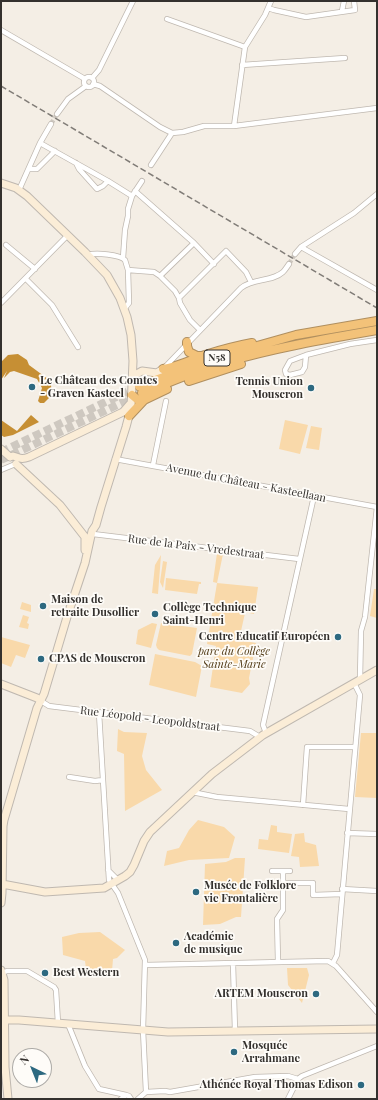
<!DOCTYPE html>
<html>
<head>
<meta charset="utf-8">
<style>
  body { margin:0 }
  #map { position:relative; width:378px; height:1100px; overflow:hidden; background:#f4eee5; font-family:"Playfair Display",serif }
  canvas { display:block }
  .frame { position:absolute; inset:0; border:2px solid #34312e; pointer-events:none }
  .north { position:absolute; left:12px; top:1048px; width:40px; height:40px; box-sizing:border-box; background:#fefcf8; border:1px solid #adaba7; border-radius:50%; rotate:317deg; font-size:11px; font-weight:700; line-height:16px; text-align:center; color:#34312e }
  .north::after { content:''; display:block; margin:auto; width:14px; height:18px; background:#2d6980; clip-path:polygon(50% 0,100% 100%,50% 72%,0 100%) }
</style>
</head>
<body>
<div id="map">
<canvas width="378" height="1100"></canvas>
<div class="frame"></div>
<div class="north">N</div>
</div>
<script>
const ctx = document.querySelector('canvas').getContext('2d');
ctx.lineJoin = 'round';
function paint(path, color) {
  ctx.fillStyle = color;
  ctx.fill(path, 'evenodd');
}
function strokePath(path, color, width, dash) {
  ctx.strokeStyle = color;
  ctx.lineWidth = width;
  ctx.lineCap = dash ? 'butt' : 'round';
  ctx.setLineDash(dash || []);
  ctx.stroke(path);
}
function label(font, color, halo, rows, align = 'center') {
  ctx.font = font + ' "Playfair Display",serif';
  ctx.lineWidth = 3.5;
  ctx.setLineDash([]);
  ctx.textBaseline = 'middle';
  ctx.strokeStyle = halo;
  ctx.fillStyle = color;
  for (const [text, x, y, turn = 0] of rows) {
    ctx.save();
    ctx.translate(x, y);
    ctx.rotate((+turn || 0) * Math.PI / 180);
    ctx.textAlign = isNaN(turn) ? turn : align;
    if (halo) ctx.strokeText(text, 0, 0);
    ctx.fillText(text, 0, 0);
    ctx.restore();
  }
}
paint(new Path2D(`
  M285,420L308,425L300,454L279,449Z
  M311,426L322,428L319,450L306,448Z
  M217,553L223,554L217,583L258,587L254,614L239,611L245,613L239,640L256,643L249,678L250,684L242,693L210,687L216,646L207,644L217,583L213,582Z
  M161,555L158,594L152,593L155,565Z
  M163,561L167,562L163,588L160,582Z
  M166,578L201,582V584H199L197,594L165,590Z
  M374,589H377V618L370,616Z
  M22,602L31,605V612L20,609Z
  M23,615L29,617L27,623L29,624L28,629L19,627Z
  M152,623L157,624L151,648L136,644L138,630Z
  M161,623L197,628L192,654L190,656L159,650L157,648L156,645Z
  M1,637L30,645L25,658L16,655L11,667L1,663Z
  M155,654L195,662L202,666L196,697L149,685Z
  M118,729L124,732L147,733L142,756L146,770L162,790L125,811L124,754L117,751Z
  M361,733H377V798L355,797Z
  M198,820L224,827L235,837L229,858L189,860L164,866L167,851L179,848L189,830Z
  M271,825L277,826V832L292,834L289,853L258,849L259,839L268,840Z
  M304,833L305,842L316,845L319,866L300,867L299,857L291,856L295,834Z
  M235,858H245L241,917H236L220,924L203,925L205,864L226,862Z
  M100,932L125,950L117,958L113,959L112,971L86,969L85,961L63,955L62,937L79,933Z
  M287,968H307L309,975L302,1003L288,985Z`), '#f9d9aa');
paint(new Path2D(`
  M18,354L27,360L29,365L48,379L51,385L52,395L44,403H40L38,401L42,388L37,379L14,371L10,372L4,378L7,371L1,380V362L8,355Z
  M31,415L39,422L13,435L4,437L1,435V420L17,431Z`), '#c68f34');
strokePath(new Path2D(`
  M51,124L57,114
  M289,264L295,254`), '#cec8c0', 4.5, [4.5, 2]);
strokePath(new Path2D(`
  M1,452L139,386
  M1,460L138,395`), '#cec8c0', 8, [8, 4]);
const street = new Path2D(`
  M268,8L274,10L306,17L355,10L354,1
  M342,11L344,1
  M167,19L245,47
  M1,30L85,79
  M242,65L345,58
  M84 82a5 5 0 1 1 10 0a5 5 0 1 1-10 0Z
  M92,78L99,70L133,1
  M93,84L100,86L160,127L172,133
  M57,114L68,99L86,86
  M234,126L245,47L265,15L271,1
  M172,133L183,132L204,126H234L377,108
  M40,143L108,181L132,196
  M76,163L79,169L97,189L103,186L108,181
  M151,165L172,133
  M29,169H37L55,151
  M19,190L40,143L51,124
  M135,191L194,243L214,264
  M6,245L35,269
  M301,247L377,290
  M295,254L301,247L354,213L377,194
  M88,255C96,252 120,255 125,260L128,270L129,303L125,308
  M123,258L125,230L128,216V209L132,196L142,181
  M128,270L154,272L160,276L175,291L179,298L180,303L190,320L200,330
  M160,276L194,243
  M26,279L52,305L78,347
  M179,298L226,251L246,272L251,282
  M1,303L68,235
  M306,355L305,367L302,372L290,375L286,374L285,370L290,361L306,355L350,344L377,340
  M164,368L241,288C253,278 272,282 283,272C285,270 287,267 289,264
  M115,459L377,507
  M153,465L166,401
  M1,470L13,465
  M93,534L299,559
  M360,679L361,631L365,617L377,507
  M41,701L49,706L250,731L260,737
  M99,713L109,880L118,893L145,960L143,1030L146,1092
  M266,733L263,725L265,716L314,496
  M69,777L95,781L103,780
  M192,792L217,797L349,809
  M303,805L307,747H354
  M347,833L377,834
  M108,870L118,880
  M272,871H290
  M283,883H313V895L342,894
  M342,889L377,891
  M278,962L277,919L283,910V871
  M233,963L235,1031
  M333,963L337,955L360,695L354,683
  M145,965L328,961L336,966L377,1012
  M2,973L7,971H27L54,987L56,990L58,1023
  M68,1024L85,1066L99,1089L126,1095
  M121,1099L126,1095L129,1096L131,1099
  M138,1099L146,1092L165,1091L170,1092L255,1077L288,1076L298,1079
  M288,1099L298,1079L302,1076L377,1046`);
const secondary = new Path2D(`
  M1,183L16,188L27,196L85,252L107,275L120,298L127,317L131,335L133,361L131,408L126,427L101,507L96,525L92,531L85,563L67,617L44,694L37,708L4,820L3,826L2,893L1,903
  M133,376L142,371L157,373L163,369
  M1,449L10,457
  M10,457L13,456C20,458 21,460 29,457L123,412L130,404
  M16,464L60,505L85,537V550
  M1,684L37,698L41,701
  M2,884L45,892L104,888L125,876L130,872L134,865L144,841L150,832L212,774L263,735L377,670
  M1,970L4,980L5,1067L8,1099
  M1,1020H19L168,1032L377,1029`);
const highway = new Path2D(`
  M187,342V346L189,352L197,356H202
  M163,369C177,367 191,360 205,355C221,350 236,346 252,343
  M189,381L241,364
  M139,386L218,357L296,335L377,321
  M142,393C168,383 195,371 222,363C273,348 325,339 377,330
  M132,395L138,400H144
  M129,416L144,400L167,389`);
strokePath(street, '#bfb8b0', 6);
strokePath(secondary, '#bfb8b0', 9);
strokePath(highway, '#b08f5f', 10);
strokePath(street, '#fff', 4.5);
strokePath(secondary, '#fbedd7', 7);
strokePath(highway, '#f3c279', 8);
strokePath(new Path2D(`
  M1,86L377,308`), '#807c77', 1.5, [6, 3]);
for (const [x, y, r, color] of [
  [32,387,4,"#2d6980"],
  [311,388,4,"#2d6980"],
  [43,606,4,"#2d6980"],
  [155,614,4,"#2d6980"],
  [338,637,4,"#2d6980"],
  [41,659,4,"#2d6980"],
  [196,892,4,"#2d6980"],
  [176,943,4,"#2d6980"],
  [45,973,4,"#2d6980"],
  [316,994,4,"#2d6980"],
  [234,1052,4,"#2d6980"],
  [361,1085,4,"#2d6980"]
]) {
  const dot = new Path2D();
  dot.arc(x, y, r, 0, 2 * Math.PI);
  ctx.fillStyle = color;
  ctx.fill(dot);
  strokePath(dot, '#fefcf8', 1.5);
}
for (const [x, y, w] of [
  [217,358,26]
]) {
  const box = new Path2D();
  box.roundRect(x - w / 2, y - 8, w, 16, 3);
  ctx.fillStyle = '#fefcf8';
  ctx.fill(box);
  strokePath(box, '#34312e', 1);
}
label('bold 10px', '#34312e', null, [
  ["N58",217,358]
]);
label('bold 11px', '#34312e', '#fefcf8', [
  ["Le Château des Comtes",40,381],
  ["- Graven Kasteel",40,394],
  ["Tennis Union",303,382,"right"],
  ["Mouscron",303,395,"right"],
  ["Maison de",51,600],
  ["retraite Dusollier",51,613],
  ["Collège Technique",163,608],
  ["Saint-Henri",163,621],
  ["Centre Educatif Européen",330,637,"right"],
  ["CPAS de Mouscron",49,659],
  ["Musée de Folklore",204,886],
  ["vie Frontalière",204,899],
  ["Académie",184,937],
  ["de musique",184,950],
  ["Best Western",53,973],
  ["ARTEM Mouscron",308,994,"right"],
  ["Mosquée",242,1046],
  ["Arrahmane",242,1059],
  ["Athénée Royal Thomas Edison",353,1085,"right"]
], 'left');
label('11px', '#34312e', '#fefcf8', [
  ["Avenue du Château - Kasteellaan",246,483,11],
  ["Rue de la Paix - Vredestraat",196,547,7],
  ["Rue Léopold - Leopoldstraat",150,719,7]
]);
label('italic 11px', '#523b16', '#fefcf8', [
  ["parc du Collège",234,652],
  ["Sainte-Marie",234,665]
]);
</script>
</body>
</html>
